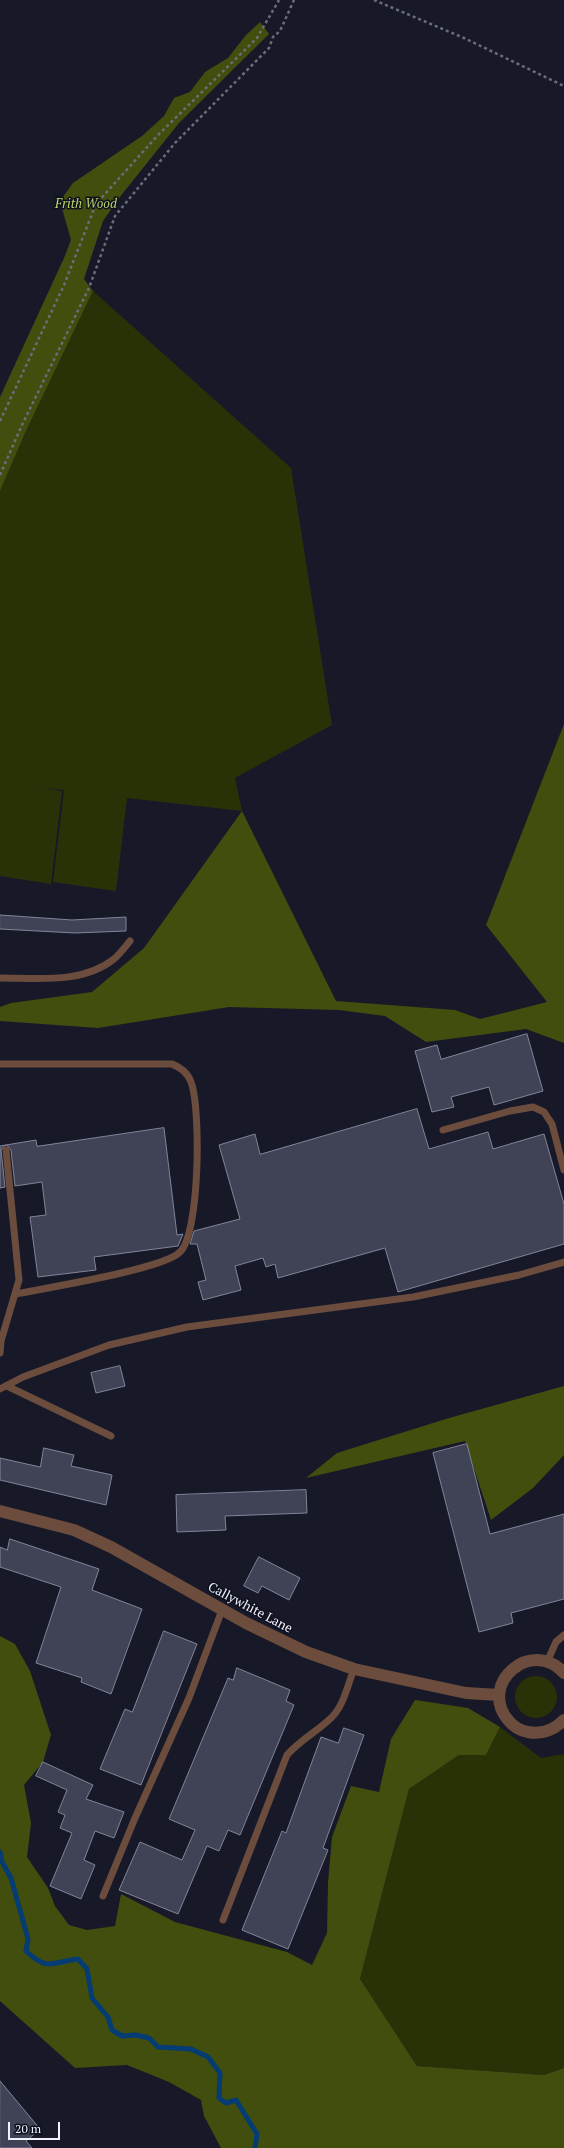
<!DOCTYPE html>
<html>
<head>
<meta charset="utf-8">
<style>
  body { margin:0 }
  #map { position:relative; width:564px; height:2148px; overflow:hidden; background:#171929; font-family:"PT Serif",serif }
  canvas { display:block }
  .scale { position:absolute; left:8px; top:2122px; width:52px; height:18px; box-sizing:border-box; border:2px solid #eff1fc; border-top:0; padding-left:5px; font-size:12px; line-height:14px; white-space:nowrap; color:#eff1fc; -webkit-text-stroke:3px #0e101f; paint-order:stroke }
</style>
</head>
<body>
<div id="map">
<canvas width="564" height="2148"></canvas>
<div class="scale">20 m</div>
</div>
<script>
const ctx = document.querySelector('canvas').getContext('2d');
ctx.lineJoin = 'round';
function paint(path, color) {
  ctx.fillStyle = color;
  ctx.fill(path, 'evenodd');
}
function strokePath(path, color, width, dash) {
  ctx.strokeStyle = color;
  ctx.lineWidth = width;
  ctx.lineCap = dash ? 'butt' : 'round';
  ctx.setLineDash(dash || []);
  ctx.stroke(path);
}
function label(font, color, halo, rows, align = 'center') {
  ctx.font = font + ' "PT Serif",serif';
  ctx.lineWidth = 3;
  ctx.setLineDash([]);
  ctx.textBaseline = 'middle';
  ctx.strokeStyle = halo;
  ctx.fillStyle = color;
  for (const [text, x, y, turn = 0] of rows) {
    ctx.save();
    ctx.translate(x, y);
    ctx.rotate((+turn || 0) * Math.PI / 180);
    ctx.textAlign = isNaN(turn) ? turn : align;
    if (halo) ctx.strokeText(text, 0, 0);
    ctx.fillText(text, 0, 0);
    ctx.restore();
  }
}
paint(new Path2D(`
  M93,291L291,468L332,725L235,778L242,811L127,798L116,891L53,882L64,790L42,788L62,791L51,884L0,876V491L26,431Z
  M515 1697a21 21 0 1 1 42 0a21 21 0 1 1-42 0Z
  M500,1727L541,1758L564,1754V2068L544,2075L417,2066L360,1979L409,1789L459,1755H486Z`), '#293207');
paint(new Path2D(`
  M260,22L269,34L179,123L119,198L103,221L84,279L93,291L26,431L0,491V397L64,258L71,240L60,201L73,183L142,136L164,116L174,98L190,92L205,72L228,58L246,35Z
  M564,724V1043L526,1029L426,1042L385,1016L339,1010L229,1007L98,1028L0,1021V1007L11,1003L92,992L144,948L242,811L336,1001L455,1010L480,1019L547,1002L486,925Z
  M564,1386V1455L533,1488L491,1520L465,1441L306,1478L337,1453L449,1418Z
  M0,1636L15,1644L30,1671L51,1735L43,1762L24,1785L31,1823L27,1857L48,1888L55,1906L69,1925L87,1930L115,1926L121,1894L175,1922L287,1952L312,1965L327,1933L328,1883L332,1837L351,1786L379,1792L391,1739L415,1700L468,1708L500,1727L486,1755H459L409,1789L360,1979L417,2066L544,2075L564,2068V2148H221L204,2116L201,2100L169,2082L127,2065L75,2068L0,2001Z`), '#414e0d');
strokePath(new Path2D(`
  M0,1852L2,1862L11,1878L28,1939L26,1951C48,1972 52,1962 78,1959L87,1969L92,1998L108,2017L112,2030L122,2036L136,2035L149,2038L158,2047L191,2049L208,2057L220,2073L219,2098L226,2103L236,2100L257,2134L255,2148`), '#053c73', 5);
const building = new Path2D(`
  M0,915L72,920L126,917V931L75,933L0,929Z
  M527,1034L543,1091L494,1105L489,1087L451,1097L454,1107L432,1112L415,1051L437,1045L441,1059Z
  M417,1109L429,1149L488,1132L493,1149L544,1134L564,1204V1244L398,1292L385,1248L278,1278L275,1264L266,1267L263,1258L235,1266L241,1290L203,1300L198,1282L206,1280L197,1244H190L194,1231L240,1219L219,1145L255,1134L260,1154Z
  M164,1128L177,1235L183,1234L178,1246L94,1257L96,1270L38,1277L30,1217L46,1215L42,1182L15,1186L11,1150L8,1146L5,1145L1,1150L5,1187L0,1188V1146L36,1140L37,1146Z
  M120,1366L125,1386L96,1393L91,1373Z
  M467,1444L490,1534L564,1514V1599L511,1613L513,1623L479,1632L433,1453Z
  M44,1448L74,1455L71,1466L112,1475L106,1505L0,1480V1458L40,1467Z
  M306,1490L307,1513L225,1516L226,1530L177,1532L176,1495Z
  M10,1539L99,1569L92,1590L142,1609L111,1694L81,1682L82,1678L36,1663L61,1587L0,1567V1547L7,1550Z
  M259,1557L300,1578L289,1600L262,1586L258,1593L244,1586Z
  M164,1631L197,1644L141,1785L100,1769L125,1709L132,1712Z
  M237,1668L290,1690L286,1701L294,1705L240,1835L228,1830L219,1851L207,1846L178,1914L119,1890L140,1842L182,1860L195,1830L169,1819L228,1678L233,1680Z
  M344,1728L364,1735L323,1848L328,1850L288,1949L242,1930L282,1831L286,1833L321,1737L338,1743Z
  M43,1762L93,1785L86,1799L124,1812L114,1838L95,1831L84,1860L95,1865L81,1899L50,1886L72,1833L60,1828L65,1815L58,1812L67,1790L36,1776Z
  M0,2081L40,2129L26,2141L32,2148H0Z`);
paint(building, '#404355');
strokePath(building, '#818599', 1);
strokePath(new Path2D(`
  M374,0L464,38L564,86
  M0,421L64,285L96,204L158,135L257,38L279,0
  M0,475L22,425L89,288L115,216L175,143L269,48L273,37L280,31L294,0`), '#6b6d7b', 2.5, [3, 3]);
strokePath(new Path2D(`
  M0,978C37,978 83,984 114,959C120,954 125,947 130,941
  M0,1064H172C181,1068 187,1072 191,1082C201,1108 200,1233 180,1252C164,1269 45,1288 16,1294
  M443,1130L510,1111L533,1107L544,1112L552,1124L564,1170
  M0,1353L1,1341L19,1280L6,1150
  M7,1386L111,1436
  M0,1389L23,1377L109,1345L187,1327L413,1297L519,1275L564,1262
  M547,1662L556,1642L564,1635
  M103,1896L135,1818L189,1698L222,1610
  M223,1920L287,1755C300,1740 318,1731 332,1717C344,1705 348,1684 354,1669`), '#6c4d3d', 7);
strokePath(new Path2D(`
  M0,1511L74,1530L111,1547L246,1623L306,1652L354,1669L466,1693L499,1695
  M564,1673C531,1637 478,1684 508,1720C513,1726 520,1731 528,1732C543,1735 554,1730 564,1720`), '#6c4d3d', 12);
label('italic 13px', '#bcd669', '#0e101f', [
  ["Frith Wood",86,204]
]);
label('13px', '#eff1fc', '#0e101f', [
  ["Callywhite Lane",250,1608,28]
]);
</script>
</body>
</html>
